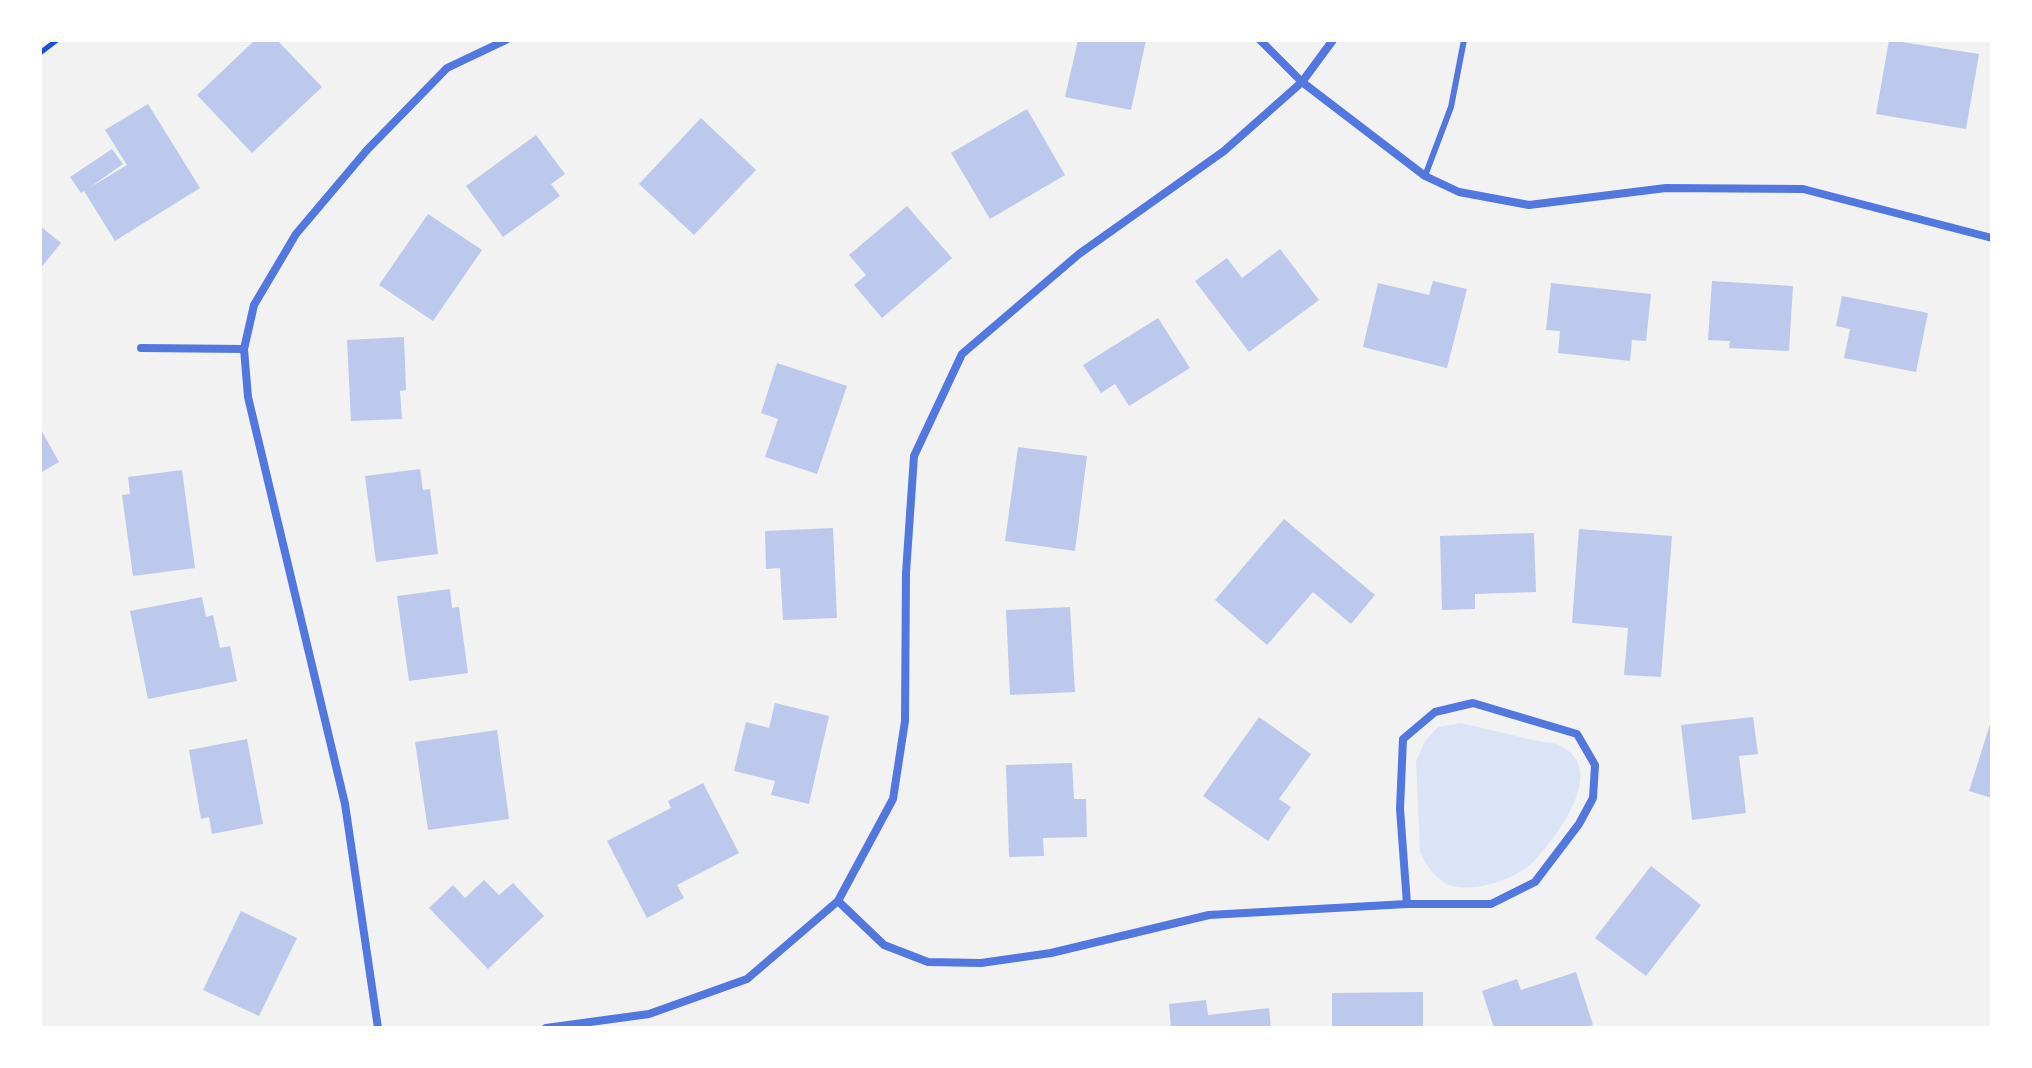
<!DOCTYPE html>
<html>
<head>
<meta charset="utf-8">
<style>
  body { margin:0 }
  #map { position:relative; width:2032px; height:1068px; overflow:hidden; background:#f2f2f2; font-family:"IBM Plex Sans",sans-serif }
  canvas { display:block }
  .frame { position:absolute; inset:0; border:42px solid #fff; pointer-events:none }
</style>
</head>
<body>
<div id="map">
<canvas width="2032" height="1068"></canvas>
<div class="frame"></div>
</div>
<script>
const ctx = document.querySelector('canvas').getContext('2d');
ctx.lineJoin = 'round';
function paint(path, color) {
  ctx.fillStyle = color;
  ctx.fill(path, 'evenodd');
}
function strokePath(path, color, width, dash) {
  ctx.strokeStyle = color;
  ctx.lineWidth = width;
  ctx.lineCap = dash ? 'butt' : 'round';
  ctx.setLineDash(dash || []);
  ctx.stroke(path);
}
paint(new Path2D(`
  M1461,723C1485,729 1509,734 1533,740C1542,742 1555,742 1563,747C1607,772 1556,838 1533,862C1517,879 1470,895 1447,884C1435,878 1425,864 1420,852L1416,761L1425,741L1438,727Z`), '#dbe4f7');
paint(new Path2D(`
  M255,40H277L322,87L252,153L197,95Z
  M1078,40H1146L1131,110L1065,97Z
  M1889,40L1979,54L1966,129L1876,114Z
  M148,104L200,188L115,241L84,191L81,193L70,177L112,149L123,164L89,188L127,165L105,130Z
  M1027,109L1065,175L990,219L951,153Z
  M701,118L756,170L694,235L639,184Z
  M536,135L565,174L551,184L560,196L503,237L466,186Z
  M907,206L952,258L882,318L854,285L866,275L849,255Z
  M428,214L482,250L433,321L379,285Z
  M40,226L61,243L40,269Z
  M1280,249L1319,300L1249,352L1195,281L1227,258L1242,278Z
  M1433,281L1467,289L1447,368L1363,347L1378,283L1429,295Z
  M1712,281L1793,286L1789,351L1729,348L1730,341L1708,340Z
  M1551,283L1651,294L1646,341L1632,340L1630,361L1558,353L1560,331L1546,330Z
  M1842,296L1928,313L1916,372L1844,358L1850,329L1836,326Z
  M1158,318L1190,368L1129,406L1115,384L1101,393L1083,365Z
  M404,337L406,390L400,391L402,419L351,421L347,340Z
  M777,363L847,386L817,474L765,457L778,419L761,413Z
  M40,428L59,462L40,473Z
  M1018,447L1087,456L1075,551L1005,541Z
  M420,469L423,490L430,489L438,554L376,562L365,476Z
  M182,470L195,568L133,576L122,495L130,494L128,477Z
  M1284,519L1375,595L1351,624L1313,592L1267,645L1215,600Z
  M833,528L837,618L783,620L780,568L766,569L765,531Z
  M1579,529L1672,536L1661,677L1624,675L1628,628L1572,623Z
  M1534,533L1536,592L1475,594V609L1442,610L1440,536Z
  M450,589L452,608L459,607L468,673L409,681L397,596Z
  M202,597L206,617L213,615L220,648L230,646L237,681L148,699L130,611Z
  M1070,607L1075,692L1010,695L1006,610Z
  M775,703L829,716L809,804L771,795L775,781L734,771L746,722L769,728Z
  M1259,717L1311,754L1279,799L1291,807L1268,841L1203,796Z
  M1753,717L1758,754L1739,756L1746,813L1692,820L1681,725Z
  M1991,721H1992V798L1969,791Z
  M497,730L509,819L428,830L415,742Z
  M247,739L263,824L212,834L209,817L201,819L189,750Z
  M1072,763L1074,799H1086L1087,837L1043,838L1044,856L1009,857L1006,765Z
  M703,783L739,853L677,885L684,898L647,918L607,841L671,808L668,801Z
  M1651,866L1701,905L1646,976L1595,938Z
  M484,880L499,895L513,883L544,916L488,969L429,908L453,885L465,898Z
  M241,911L297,938L259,1016L203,990Z
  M1576,972L1593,1025L1582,1028H1494L1482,991L1517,979L1521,990Z
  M1423,992V1028H1332V993Z
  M1206,1000L1208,1015L1269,1008L1271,1028H1171L1169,1004Z`), '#bdc9ec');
strokePath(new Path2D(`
  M40,53L57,40`), '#1d4ed8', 5);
strokePath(new Path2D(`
  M1425,176L1451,107L1464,40`), '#5277de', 6);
strokePath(new Path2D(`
  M1260,40L1302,82L1425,176L1459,192L1529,205L1666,188L1803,189L1992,238
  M141,348L244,349
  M1473,703L1577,734L1595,765L1593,798L1579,824L1535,882L1491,904H1407L1400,809L1403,739L1435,712Z
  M838,901L884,945L928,962L981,963L1051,953L1209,915L1407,904
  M378,1028L345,804L248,397L244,349L254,305L296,234L367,150L447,68L506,40
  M546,1028L649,1014L747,979L838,901L893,799L905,721L906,573L914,456L962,354L1079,254L1224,151L1302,82L1333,40`), '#5277de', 8);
</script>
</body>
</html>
